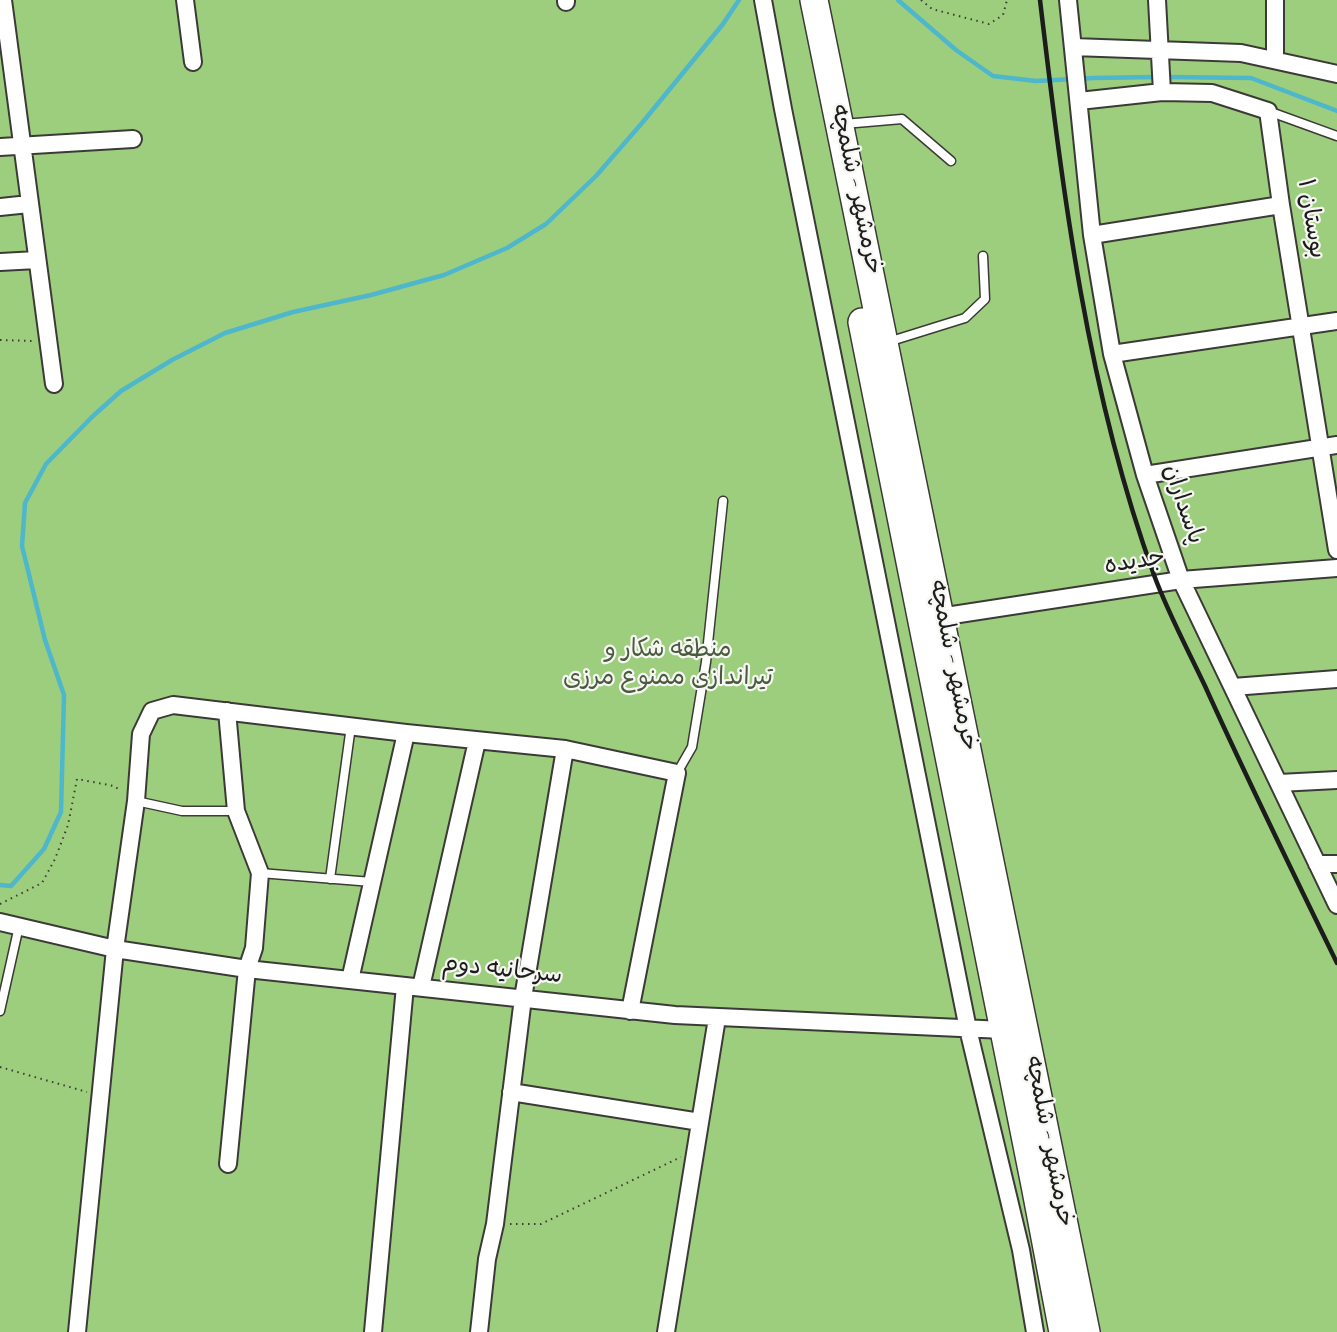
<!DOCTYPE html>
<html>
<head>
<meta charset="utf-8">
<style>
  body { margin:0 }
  canvas { display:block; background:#f2e1c9 }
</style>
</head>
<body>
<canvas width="1337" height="1332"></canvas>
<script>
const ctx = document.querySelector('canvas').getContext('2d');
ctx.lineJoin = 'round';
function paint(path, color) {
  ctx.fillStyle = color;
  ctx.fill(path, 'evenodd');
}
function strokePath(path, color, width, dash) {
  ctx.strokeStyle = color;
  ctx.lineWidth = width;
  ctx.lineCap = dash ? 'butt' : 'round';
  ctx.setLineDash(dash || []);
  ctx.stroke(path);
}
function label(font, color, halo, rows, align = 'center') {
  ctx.font = font + ' "Indie Flower","Playpen Sans Arabic",sans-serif';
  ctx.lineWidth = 4.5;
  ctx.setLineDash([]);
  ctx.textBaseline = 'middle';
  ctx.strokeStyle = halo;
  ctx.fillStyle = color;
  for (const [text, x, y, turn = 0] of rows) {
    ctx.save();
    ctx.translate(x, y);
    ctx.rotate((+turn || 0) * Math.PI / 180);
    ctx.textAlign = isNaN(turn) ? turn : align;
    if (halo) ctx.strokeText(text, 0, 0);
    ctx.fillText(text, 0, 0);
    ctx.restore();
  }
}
paint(new Path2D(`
  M0,0H1337V1332H0Z`), '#9cce7e');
strokePath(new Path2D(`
  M898,0L956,50L993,76L1036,81L1093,78L1158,77
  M1166,77L1251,78L1337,111
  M0,885L11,886L44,849L61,812L64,695L45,640L22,546L25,503L46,464L93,416L121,391L172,360L225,333L293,312L371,295L444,275L507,248L546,224L596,176L642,123L723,24L739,0`), '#4eb7cb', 4.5);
const service = new Path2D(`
  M1268,111L1337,136
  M844,124L902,119L951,161
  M888,342L965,318L985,299L983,256
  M677,773L692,747L706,662L723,501
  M136,801L182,811H236
  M260,873L372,882
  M330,879L351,726
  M0,1011L19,926`);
const minor = new Path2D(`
  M3,0L54,384
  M185,0L193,62
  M566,0V2
  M763,0L783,109L968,1029L1021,1250L1035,1332
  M1068,0L1092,235L1112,354L1145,475L1181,580L1337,905
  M1275,0V59
  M1073,47L1241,53L1337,74
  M1162,92L1212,93L1268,111L1281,205L1337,550
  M1079,101L1162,92L1157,0
  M0,147L133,139
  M0,207L29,204
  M1092,235L1281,205
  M0,262L37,260
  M1112,354L1337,321
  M1145,475L1337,445
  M933,618L1181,580L1337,568
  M1233,687L1337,679
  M227,711L236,811L260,873L254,948L247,969L228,1164
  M1279,783L1337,780
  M1317,864H1337
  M0,922L115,949L247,969L675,1015L1004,1030
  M350,980L406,733
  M421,987L477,741
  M511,1092L700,1122
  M77,1332L115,949L136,801L141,734L152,711L173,705L406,733L565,749L677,773L630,1011
  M373,1332L405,986
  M479,1332L487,1259L495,1224L523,998L565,749
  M666,1332L717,1018`);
const trunk = new Path2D(`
  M814,0L1086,1332
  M862,322L1035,1185L1063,1332`);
strokePath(service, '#3c3a36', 11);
strokePath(minor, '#3c3a36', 20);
strokePath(trunk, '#3c3a36', 30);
strokePath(new Path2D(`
  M921,0L932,9L989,24L1003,15L1007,0
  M0,340L33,341
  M0,904L42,883L55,859L68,825L77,779L114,786L121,791
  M0,1067L87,1092
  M510,1224H541L681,1157`), '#3c3a36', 2, [1.5, 4.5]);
strokePath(service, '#fff', 8);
strokePath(minor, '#fff', 16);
strokePath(trunk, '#fff', 27);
strokePath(new Path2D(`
  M1040,0C1063,194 1087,390 1154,575C1168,613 1188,650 1205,686C1247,779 1292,871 1337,963`), '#1c1c1c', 4.5);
label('24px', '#1c1c1c', '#f6f6f2', [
  ["خرمشهر - شلمچه",854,190,78],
  ["بوستان ۱",1309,219,81],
  ["پاسداران",1181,505,71],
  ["جدیده",1135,564,-9],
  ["خرمشهر - شلمچه",951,666,79],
  ["سرحانیه دوم",502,972,6],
  ["خرمشهر - شلمچه",1047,1142,79]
]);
label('24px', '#495a3e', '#f6f6f2', [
  ["منطقه شکار و",668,652],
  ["تیراندازی ممنوع مرزی",668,680]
]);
</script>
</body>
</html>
